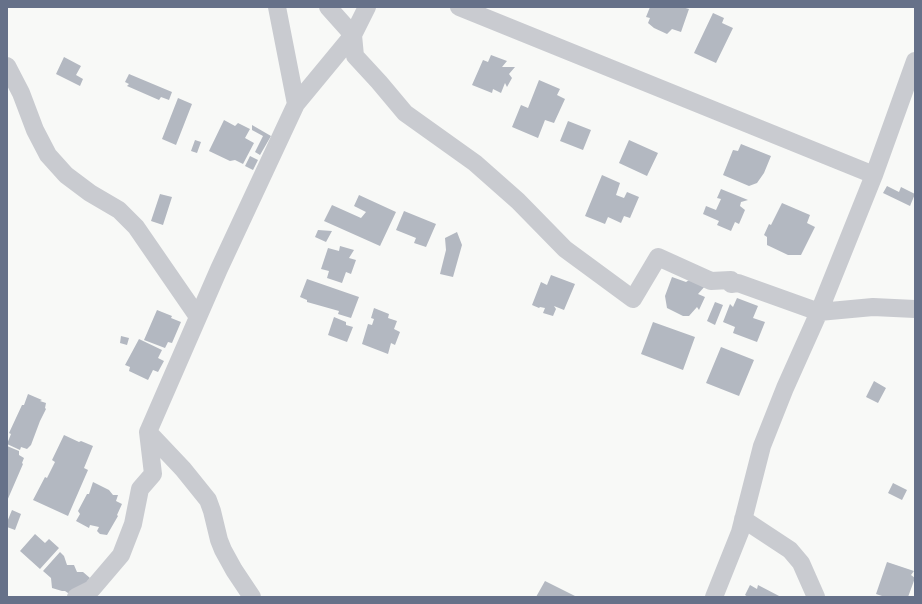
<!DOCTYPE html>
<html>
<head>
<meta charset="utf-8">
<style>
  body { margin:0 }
  #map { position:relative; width:922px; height:604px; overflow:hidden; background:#f8f9f7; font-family:Lato,sans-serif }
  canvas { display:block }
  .frame { position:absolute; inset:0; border:8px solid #667189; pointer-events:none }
</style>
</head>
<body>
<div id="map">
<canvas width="922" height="604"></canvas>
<div class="frame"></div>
</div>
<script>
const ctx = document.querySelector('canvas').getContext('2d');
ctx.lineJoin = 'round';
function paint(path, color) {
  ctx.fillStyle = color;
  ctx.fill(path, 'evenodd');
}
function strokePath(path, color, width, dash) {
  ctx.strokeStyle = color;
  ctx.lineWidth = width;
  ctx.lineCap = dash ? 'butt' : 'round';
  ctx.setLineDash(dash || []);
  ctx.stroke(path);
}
paint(new Path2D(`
  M650,7H682L689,9L681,32L672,29L667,34L654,28L648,23L650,18L646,17Z
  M713,13L724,18L722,23L733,28L716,63L694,53Z
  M491,55L507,61L502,67H515L509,74L512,78L507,87L505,83L501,93L493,89L492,93L472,85L483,60L488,62Z
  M64,57L81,66L76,75L83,79L80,86L56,74Z
  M129,74L172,92L169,100L161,97L159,100L127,86L129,84L125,82Z
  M539,80L560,89L557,95L565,99L554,123L545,120L538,138L512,127L521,105L528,108Z
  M178,98L192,104L176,145L162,139Z
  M224,120L235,126L238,123L250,129L245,138L254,143L243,164L235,160L230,161L209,151Z
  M568,121L591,130L583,150L560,141Z
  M252,125L271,136L260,155L255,152L263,136L252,130Z
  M195,140L201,142L197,153L191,151Z
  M629,140L658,153L647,176L619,163Z
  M741,144L771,156L764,173L757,183L749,186L723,175L733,150L738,151Z
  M250,156L258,160L253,170L245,166Z
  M602,175L620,183L616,195L624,198L627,192L639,197L630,218L624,216L621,223L608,217L605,224L585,216Z
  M887,186L899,192L901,187L915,194L910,206L883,193Z
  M721,189L748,200L741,202L740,206L745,210L739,224L735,222L731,231L717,225L719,221L703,214L706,206L716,210L721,199L717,198Z
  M160,194L172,197L163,225L151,221Z
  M359,195L396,212L380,246L324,221L332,205L361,218L366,212L354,206Z
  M782,203L810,215L807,223L815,227L801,255H788L767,245V237L764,235L769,224L771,225Z
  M404,211L436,224L426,247L414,243L416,238L396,230Z
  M318,230L332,231L326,242L315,237Z
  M457,232L462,245L453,277L440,274L446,250L445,238Z
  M340,246L354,250L349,258L356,260L351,274L346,272L342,283L327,278L329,271L321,269L328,248L339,251Z
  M551,275L575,284L564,310L554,306L556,309L553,316L543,313L545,308L540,307L539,308L532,305L541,282L547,285Z
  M672,277L686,282L689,280L706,285L698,294L705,297L699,310L697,307L689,316H683L667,308L665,296Z
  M307,279L359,297L351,318L338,314L339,311L307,302V300L300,297Z
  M737,298L758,306L753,318L765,322L757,342L733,333L735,327L723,322L730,304L733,307Z
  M715,302L723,305L715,325L707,321Z
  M374,308L389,314L388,318L397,321L394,329L400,332L395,345L391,343L388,354L362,344L368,324L372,325L374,319L371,318Z
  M157,310L172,316L171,318L181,322L172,343L168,342L165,348L144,340Z
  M334,317L346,322V325L353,327L347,342L328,335Z
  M653,322L695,337L683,370L641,354Z
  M121,336L129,338L127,345L120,343Z
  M139,339L162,350L158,358L164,361L158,372L153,370L148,380L129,371L130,367L125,365Z
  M721,347L754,360L739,396L706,383Z
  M874,381L886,388L878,403L866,397Z
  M28,394L42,400L40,401L46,403L45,408L46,409L40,421L31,445L27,449L21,447L20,450L7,444L11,434L9,433L22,405H24Z
  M64,435L79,442L81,441L93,446L84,468L88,470L68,516L33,500L45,477L47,478L55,462L52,460Z
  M7,446L19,451V455L24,458L22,463L23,464L7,501Z
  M93,482L109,490L113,495H118L116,501L122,504L117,515L118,516L107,535L100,534L97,531L99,527L90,525L89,528L76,521L80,514L78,511L87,494H89Z
  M893,483L907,490L902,500L888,493Z
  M12,510L21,514L15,530L7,527V522Z
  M35,534L45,543L49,539L59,548L40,569L20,551Z
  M60,552L64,556L67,565H74L77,572H83L90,578L74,597L65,591H62L52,588L51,578L43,571Z
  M887,562L914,571L911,575L915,578L908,597H885L876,594Z
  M545,581L577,597H536Z
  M750,585L757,589L758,585L781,597H748L745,595Z`), '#b3b8c1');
strokePath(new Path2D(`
  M277,7L296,104
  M328,7L353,35L355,56L379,82L405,113L475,163L518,201L565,249L633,299L658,257L711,281L731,280V284L738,283L819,312L873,307L915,309
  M459,7L874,175
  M7,66L21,93L35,130L48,155L66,175L90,193L119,210L136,227L198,317
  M148,432L183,469L208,500L212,511L219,540L223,550L234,570L252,597
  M743,519L790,550L801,563L816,597
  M76,597L92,589L121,555L133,524L140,489L153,474L148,432L219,269L296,104L353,35L367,7
  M714,597L740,532L762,446L785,388L819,312L874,175L915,61`), '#c9cbd0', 18);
</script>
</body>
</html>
